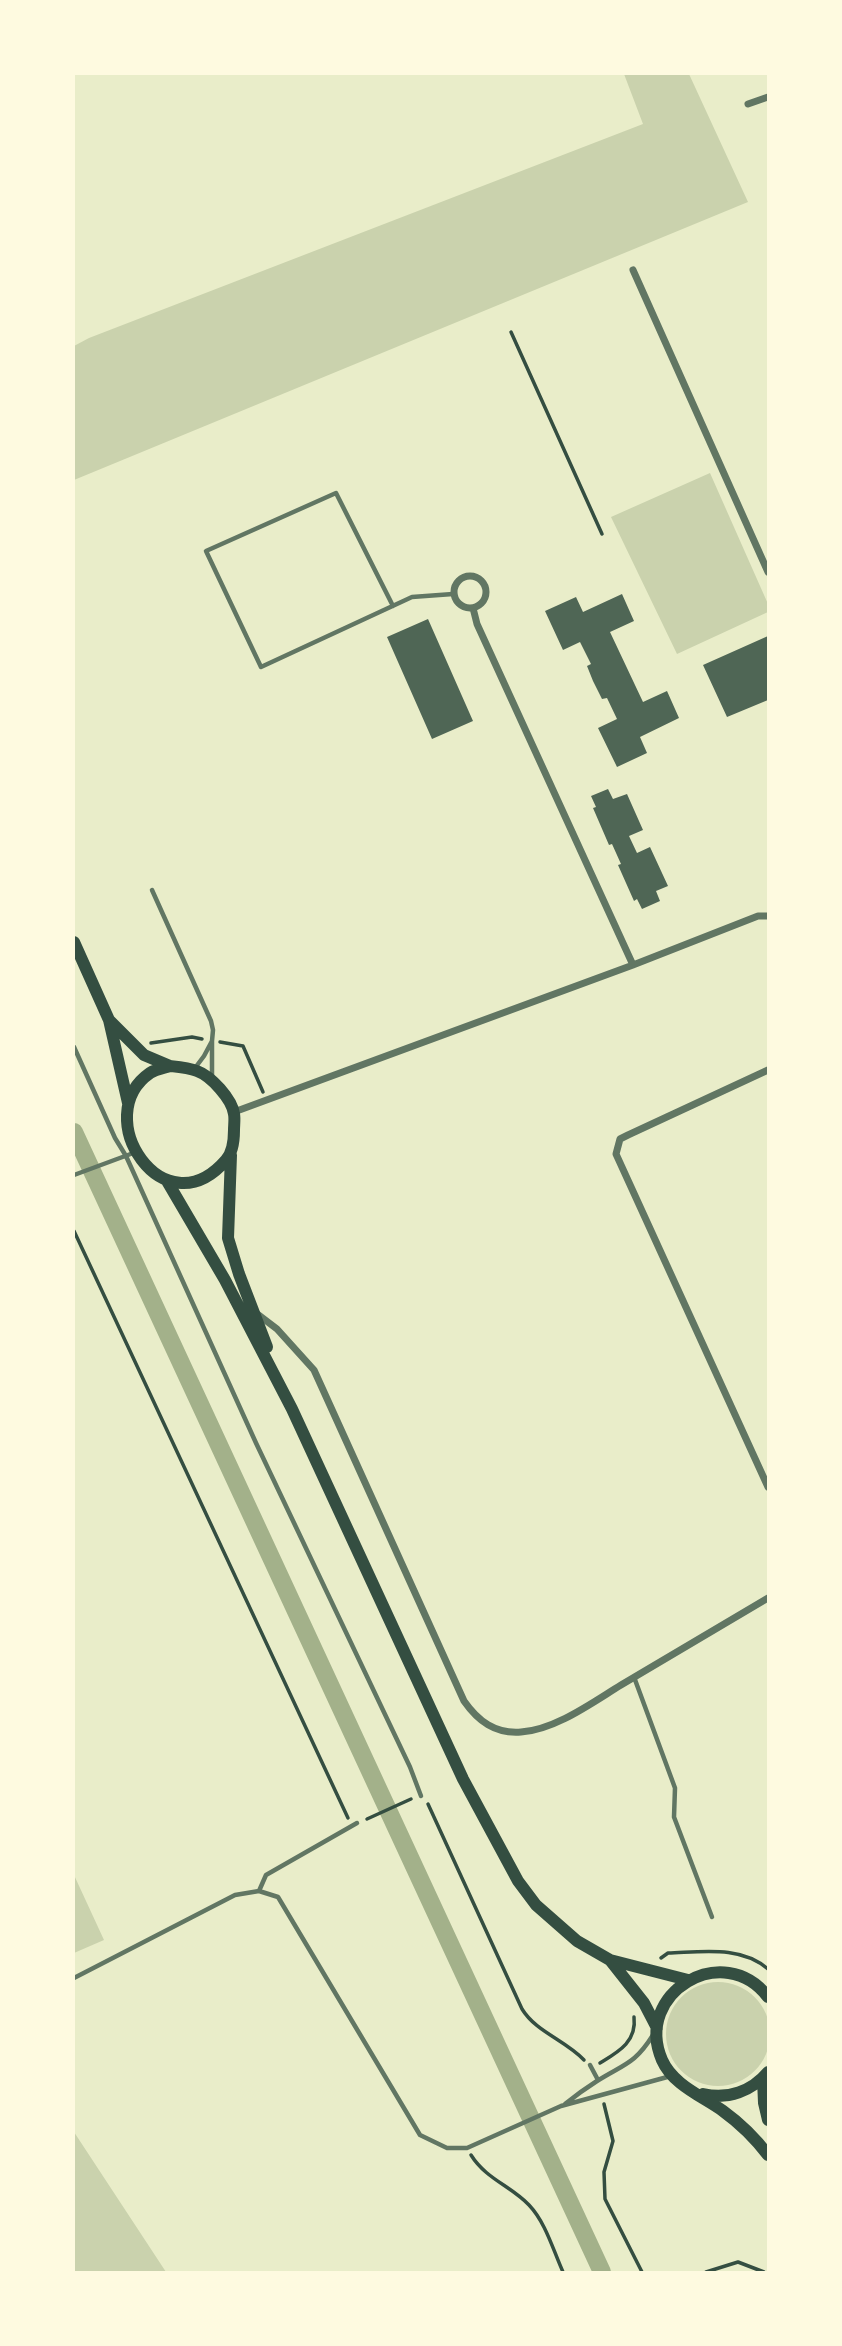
<!DOCTYPE html>
<html>
<head>
<meta charset="utf-8">
<style>
  body { margin:0 }
  #map { position:relative; width:842px; height:2346px; overflow:hidden; background:#e9edc9; font-family:"Fira Sans Condensed",sans-serif }
  canvas { display:block }
  .frame { position:absolute; inset:0; border:75px solid #fefae0; pointer-events:none }
</style>
</head>
<body>
<div id="map">
<canvas width="842" height="2346"></canvas>
<div class="frame"></div>
</div>
<script>
const ctx = document.querySelector('canvas').getContext('2d');
ctx.lineJoin = 'round';
function paint(path, color) {
  ctx.fillStyle = color;
  ctx.fill(path, 'evenodd');
}
function strokePath(path, color, width, dash) {
  ctx.strokeStyle = color;
  ctx.lineWidth = width;
  ctx.lineCap = dash ? 'butt' : 'round';
  ctx.setLineDash(dash || []);
  ctx.stroke(path);
}
paint(new Path2D(`
  M624,74H689L748,202L74,480V346L89,338L643,124Z
  M710,473L768,604V612L677,654L611,517Z
  M74,1875L104,1940L74,1953Z
  M666 2034a52 52 0 1 1 104 0a52 52 0 1 1-104 0Z
  M74,2132L166,2272H74Z`), '#cad2ad');
strokePath(new Path2D(`
  M74,1132L602,2272`), '#a3b18a', 18);
paint(new Path2D(`
  M622,594L634,621L610,632L643,702L667,691L679,718L640,737L647,753L617,767L598,728L617,719L607,698L602,699L593,681L587,666L591,664L580,642L563,650L545,611L576,597L583,612Z
  M428,619L473,721L432,739L387,637Z
  M768,636V700L727,717L703,665Z
  M608,789L613,799L627,794L643,830L629,836L637,853L650,847L668,886L656,891L660,901L642,909L637,899L634,901L618,865L621,864L612,844L609,845L593,808L596,807L591,796Z`), '#4f6655');
strokePath(new Path2D(`
  M511,332L602,534
  M220,1042L243,1046L263,1092
  M151,1043L192,1037L202,1039
  M74,1231L348,1818
  M428,1804L522,2009C536,2032 565,2040 584,2060
  M367,1819L411,1799
  M661,1958L668,1953C701,1952 741,1945 768,1969
  M600,2063C618,2052 637,2042 634,2017
  M604,2104L613,2141L604,2172L605,2199L642,2272
  M471,2155C486,2179 511,2186 529,2205C546,2223 553,2250 563,2272
  M706,2272L738,2262L764,2272`), '#344e41', 3.5);
strokePath(new Path2D(`
  M393,606L336,493L206,551L261,667L412,597L453,594
  M152,890L211,1021L213,1030L212,1041
  M74,1047L115,1138L126,1156L256,1443L410,1767L421,1796
  M195,1068L204,1056L212,1041V1077
  M74,1175L136,1152
  M634,1677L675,1788L674,1817L712,1917
  M259,1891L266,1875L357,1823
  M74,1978L235,1895L259,1891L278,1897L420,2135L447,2148H467L561,2106L671,2076
  M590,2065L598,2080
  M565,2104C575,2096 586,2088 597,2081C624,2064 635,2064 653,2035`), '#617663', 4.5);
strokePath(new Path2D(`
  M748,104L768,97
  M633,270L768,572
  M454 592a16 16 0 1 1 32 0a16 16 0 1 1-32 0Z
  M473,608L477,624L633,965
  M768,1070L628,1135L620,1139L616,1154L768,1487
  M234,1112L633,965L758,916H768
  M256,1313L277,1329L314,1370L464,1701C478,1721 495,1734 521,1732C555,1730 593,1702 621,1685C670,1656 719,1627 768,1598`), '#617663', 7);
strokePath(new Path2D(`
  M74,942L109,1020L128,1103
  M109,1020L144,1055L170,1066
  M170,1066C179,1067 189,1068 197,1071C211,1076 232,1099 234,1114C235,1119 234,1125 234,1130C234,1141 233,1152 226,1160C164,1232 88,1116 150,1073C156,1069 164,1068 170,1066Z
  M231,1155L228,1238L239,1274L267,1347
  M167,1181L225,1280L292,1409L463,1779L518,1881L536,1905L577,1941L610,1960L688,1980
  M610,1960L644,2003L657,2028
  M768,1997C724,1939 633,1993 662,2060C673,2085 702,2096 723,2111C741,2124 755,2138 768,2155
  M763,2079L764,2103L768,2120
  M703,2094C728,2100 752,2091 768,2072`), '#344e41', 12);
</script>
</body>
</html>
